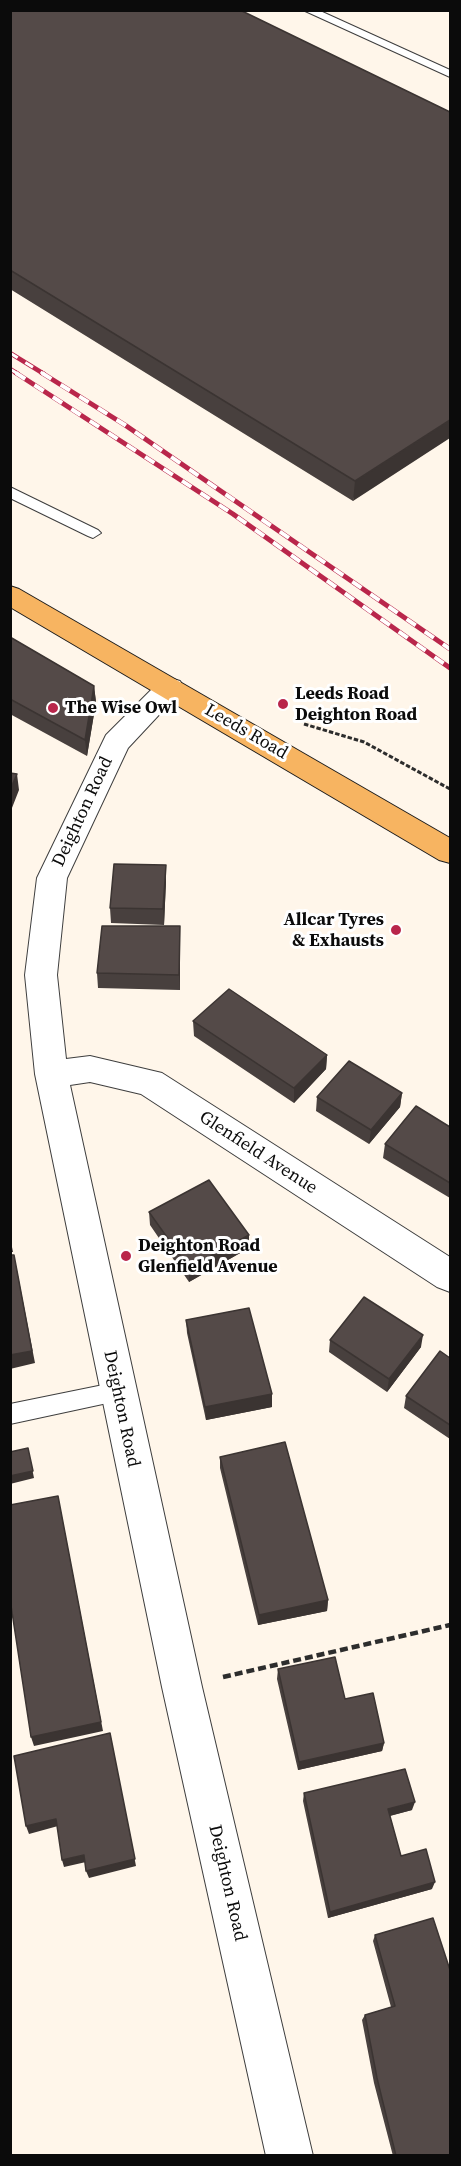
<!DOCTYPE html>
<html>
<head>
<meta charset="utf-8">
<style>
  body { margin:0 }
  #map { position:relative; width:461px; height:2166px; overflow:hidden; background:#fff6ea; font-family:"Source Serif 4",serif }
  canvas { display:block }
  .frame { position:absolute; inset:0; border:12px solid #0b0b0b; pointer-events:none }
</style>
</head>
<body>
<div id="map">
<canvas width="461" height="2166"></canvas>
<div class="frame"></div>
</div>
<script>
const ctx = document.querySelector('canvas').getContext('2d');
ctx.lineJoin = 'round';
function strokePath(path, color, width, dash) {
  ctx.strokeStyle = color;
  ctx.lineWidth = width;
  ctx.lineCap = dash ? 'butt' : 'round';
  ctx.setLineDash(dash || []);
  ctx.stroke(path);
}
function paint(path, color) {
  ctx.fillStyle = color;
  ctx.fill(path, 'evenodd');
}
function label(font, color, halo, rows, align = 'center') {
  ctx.font = font + ' "Source Serif 4",serif';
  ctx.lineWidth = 6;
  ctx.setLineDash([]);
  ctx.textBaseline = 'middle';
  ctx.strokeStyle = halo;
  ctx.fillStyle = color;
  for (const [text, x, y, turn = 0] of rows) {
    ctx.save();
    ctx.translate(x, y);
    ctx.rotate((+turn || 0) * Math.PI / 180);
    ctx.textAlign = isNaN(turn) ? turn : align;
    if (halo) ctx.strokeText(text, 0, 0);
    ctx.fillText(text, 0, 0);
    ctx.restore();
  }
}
const service = new Path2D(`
  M303,10H318L450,70V77Z
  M10,487L98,530L101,533L93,538L88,536L10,498Z
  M118,1382L126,1385L129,1392L126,1399L10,1424V1404Z`);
const minor = new Path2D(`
  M170,678L180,681L184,688L128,748L67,878L57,975L66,1059L90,1056L162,1073L450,1257V1292L437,1287L141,1094L90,1082L70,1085L202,1687L313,2156H266L162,1687L35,1074L25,975L37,878L106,735L160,681Z`);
const primary = new Path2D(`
  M10,586L19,589L450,838V863L439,860L10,607Z`);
strokePath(service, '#3e3e3e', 2);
strokePath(minor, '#3e3e3e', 2);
strokePath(primary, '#1c1c1c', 2);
strokePath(new Path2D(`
  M304,724L364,742L450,789`), '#2d2d2d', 3, [4.5, 2]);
strokePath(new Path2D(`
  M223,1677L450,1625`), '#2d2d2d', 4.5, [8, 4]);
paint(service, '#fff');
paint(minor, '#fff');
paint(primary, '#f7b461');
const railFar1 = new Path2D(`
  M10,353L44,374
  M10,369L18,374`);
const rail = new Path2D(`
  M16,373L233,514L450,668
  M42,373L125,425L450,649`);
strokePath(railFar1, '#b9264b', 4.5);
strokePath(rail, '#b9264b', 5);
strokePath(railFar1, '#fff', 3, [9]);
strokePath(rail, '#fff', 4, [11]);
paint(new Path2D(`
  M10,10L450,112L353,501L10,289Z
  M10,637L94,686L96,702L87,756L10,714Z
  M166,881L164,925L111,923L110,908Z
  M180,926V990L98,988L97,973Z
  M193,1021L327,1055L326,1069L294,1103L194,1036Z
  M402,1093L400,1107L369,1144L316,1111L317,1097Z
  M450,1127V1198L383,1158L385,1144Z
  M149,1212L249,1235V1248L189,1282L150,1225Z
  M186,1320L272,1394V1407L206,1420L187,1333Z
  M330,1340L421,1347L387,1392L329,1352Z
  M450,1358V1439L404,1408L406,1396Z
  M220,1457L328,1600L327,1611L258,1625L220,1468Z
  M278,1669L345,1699L384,1743L382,1751L298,1770L277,1679Z
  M304,1793L412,1810L390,1816L401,1856L432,1889L328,1918L303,1801Z
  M375,1935L450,2156H393L374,2083L362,2020L365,2015L391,2007L373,1941Z`), '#48403e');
paint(new Path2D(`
  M450,420V438L353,501L355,481Z
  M94,686L96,702L87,756L85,740Z
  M17,774L19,790L10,813V790Z
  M166,865V881L164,925L163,909Z
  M180,926V990L179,975Z
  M327,1055L326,1069L294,1103V1088Z
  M402,1093L400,1107L369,1144L371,1130Z
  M249,1235V1248L189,1282V1268Z
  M10,1237L13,1252H10Z
  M14,1255L35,1363L10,1369V1355Z
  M423,1335L421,1347L387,1392L389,1379Z
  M272,1394V1407L206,1420L205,1407Z
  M28,1448L34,1478L10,1484V1476Z
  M58,1496L103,1731L34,1746L31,1737Z
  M328,1600L327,1611L258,1625L259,1615Z
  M110,1733L136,1866L89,1878L86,1871Z
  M384,1743L382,1751L298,1770L299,1762Z
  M415,1802L412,1810L385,1817L388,1809Z
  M56,1819L58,1826L29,1834L26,1826Z
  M84,1855L86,1862L64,1867L62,1860Z
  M435,1882L432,1889L328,1918L330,1912Z`), '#3b3432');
const building = new Path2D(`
  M10,10H240L450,112V420L355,481L10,270Z
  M10,637L94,686L85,740L10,699Z
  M10,773L17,774L10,790Z
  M114,864L166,865L163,909L110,908Z
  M102,926H180L179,975L97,973Z
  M229,989L327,1055L294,1088L193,1021Z
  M349,1061L402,1093L371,1130L317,1097Z
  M416,1106L450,1127V1183L385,1144Z
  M209,1180L249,1235L189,1268L149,1212Z
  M10,1255H14L32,1351L10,1355Z
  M364,1297L423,1335L389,1379L330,1340Z
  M249,1308L272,1394L205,1407L186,1320Z
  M440,1351L450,1358V1425L406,1396Z
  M285,1442L328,1600L259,1615L220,1457Z
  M28,1448L33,1471L10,1476V1452Z
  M58,1496L101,1722L31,1737L10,1599V1505Z
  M335,1657L345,1699L373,1693L384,1743L299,1762L278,1669Z
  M110,1733L135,1859L86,1871L84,1855L62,1860L56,1819L26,1826L14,1756Z
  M405,1769L415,1802L388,1809L401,1856L426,1849L435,1882L330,1912L304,1793Z
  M433,1918L450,1970V2156H396L377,2078L365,2015L395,2006L375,1935Z`);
paint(building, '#544a48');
strokePath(building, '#3b3432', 1.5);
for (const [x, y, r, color] of [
  [283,704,6,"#b9264b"],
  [53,708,6,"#b9264b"],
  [396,930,6,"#b9264b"],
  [126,1256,6,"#b9264b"]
]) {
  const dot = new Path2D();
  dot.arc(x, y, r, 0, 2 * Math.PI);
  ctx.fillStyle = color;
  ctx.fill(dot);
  strokePath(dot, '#fff', 2);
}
label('bold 18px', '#0b0b0b', '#fff', [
  ["Leeds Road",295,694],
  ["Deighton Road",295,715],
  ["The Wise Owl",65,708],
  ["Allcar Tyres",384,920,"right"],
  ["& Exhausts",384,941,"right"],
  ["Deighton Road",138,1246],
  ["Glenfield Avenue",138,1267]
], 'left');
label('18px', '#0b0b0b', '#fff', [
  ["Leeds Road",246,732,30],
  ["Deighton Road",83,812,-65],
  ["Glenfield Avenue",258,1153,33],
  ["Deighton Road",121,1409,78],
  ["Deighton Road",227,1883,77]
]);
</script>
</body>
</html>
